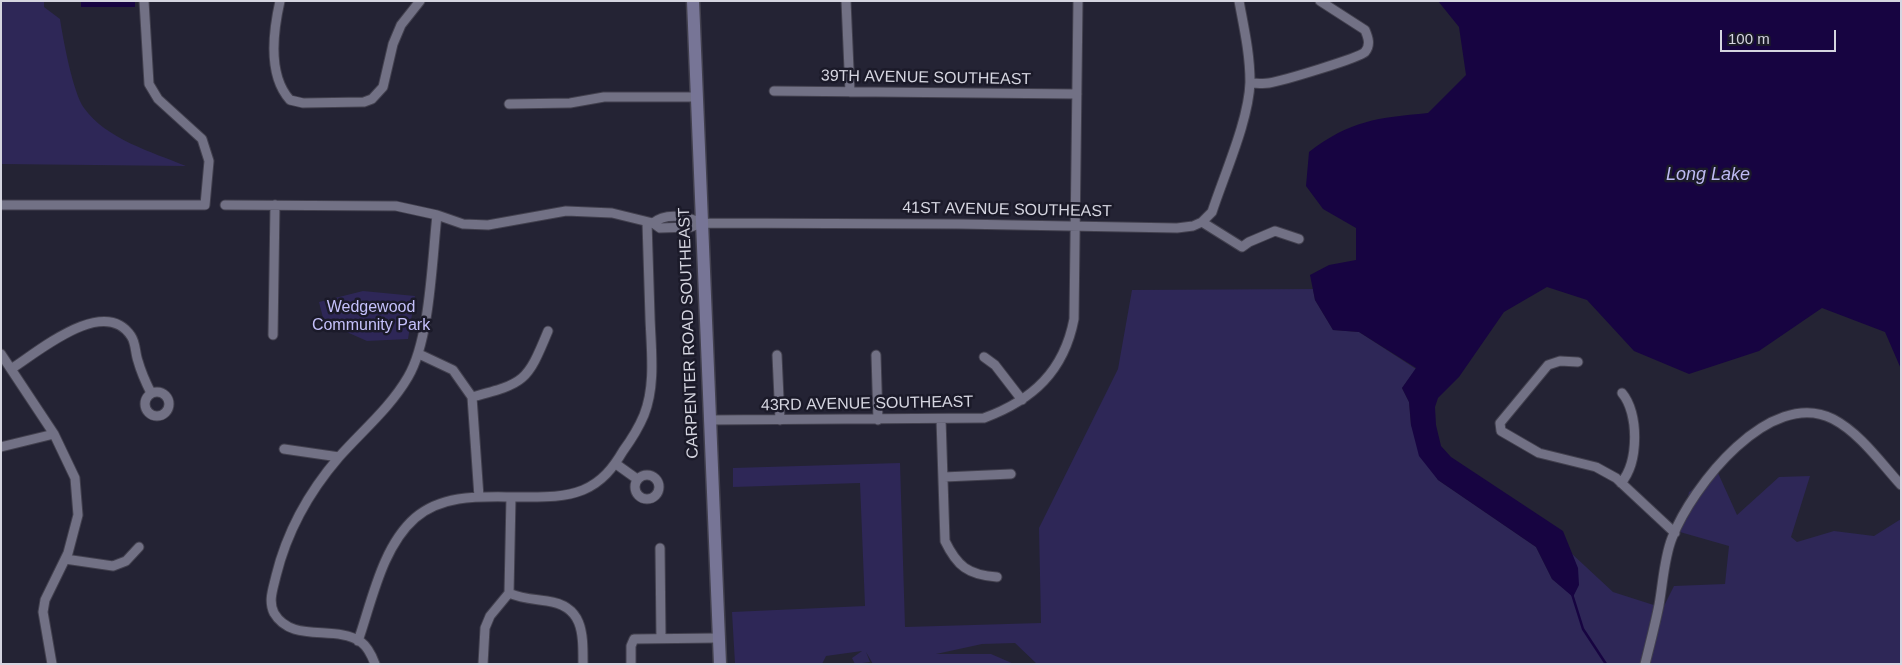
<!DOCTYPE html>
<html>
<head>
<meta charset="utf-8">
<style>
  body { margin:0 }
  #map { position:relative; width:1902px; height:665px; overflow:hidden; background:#242334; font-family:Arial,sans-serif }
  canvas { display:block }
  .frame { position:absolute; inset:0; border:2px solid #d5d5e0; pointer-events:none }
  .scale { position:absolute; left:1720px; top:30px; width:116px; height:22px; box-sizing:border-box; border:2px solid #d5d5e0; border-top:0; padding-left:6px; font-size:15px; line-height:18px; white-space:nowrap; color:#d5d5e0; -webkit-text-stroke:4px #1b1a29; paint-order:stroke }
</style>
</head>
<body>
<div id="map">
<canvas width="1902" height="665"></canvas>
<div class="frame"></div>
<div class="scale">100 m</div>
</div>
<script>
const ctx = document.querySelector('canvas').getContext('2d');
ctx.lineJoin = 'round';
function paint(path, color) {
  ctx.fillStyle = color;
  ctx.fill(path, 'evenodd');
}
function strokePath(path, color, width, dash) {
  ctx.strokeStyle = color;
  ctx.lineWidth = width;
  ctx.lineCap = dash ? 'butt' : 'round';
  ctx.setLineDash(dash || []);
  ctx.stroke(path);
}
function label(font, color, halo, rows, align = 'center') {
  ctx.font = font + ' Arial,sans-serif';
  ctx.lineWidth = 5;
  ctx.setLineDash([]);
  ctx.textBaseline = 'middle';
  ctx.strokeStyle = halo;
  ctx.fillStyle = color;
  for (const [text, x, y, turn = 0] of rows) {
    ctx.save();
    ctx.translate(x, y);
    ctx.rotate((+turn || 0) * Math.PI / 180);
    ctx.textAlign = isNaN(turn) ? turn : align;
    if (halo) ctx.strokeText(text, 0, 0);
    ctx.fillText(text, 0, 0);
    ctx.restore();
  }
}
paint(new Path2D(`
  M1,1H44V7L60,19C63,39 73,93 84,108C106,139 152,152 186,166L1,164Z
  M1313,289L1315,300L1333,330L1359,332L1416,369L1402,388L1409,402L1411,425L1438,480L1536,547L1552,579L1573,596C1581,580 1579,569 1571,553L1613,592L1663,608L1674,586L1725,584L1729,546L1680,532L1689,492L1718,473L1737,515L1779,477L1810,476L1791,537L1797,542L1834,531L1874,536L1901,519V664H1037L1015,643L982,644L936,654H991L1014,664H873L866,652L870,662L855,664L852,658L862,651L826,656L822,664H735L732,612L865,606L860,483L733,487V468L900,463L905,627L1041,623L1039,528L1118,369L1132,290Z
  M363,291L415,296L408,339L367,341L324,322L319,302Z`), '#2e2757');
paint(new Path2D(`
  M81,1H135V7H81Z
  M1438,1H1901V369L1885,332L1822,308L1759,351L1689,374L1634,351L1587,300L1547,287L1504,312L1459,377L1438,398L1435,407L1436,425L1441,446L1451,457L1563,531L1578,568L1579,585L1573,597L1552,579L1536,547L1438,480L1419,456L1411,425L1409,402L1402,388L1416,368L1359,332L1333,330L1315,300L1310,275L1329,265L1356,260V228L1323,209L1306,186L1309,152C1351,120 1377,118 1428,113L1466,75L1459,27Z`), '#170441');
strokePath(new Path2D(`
  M1572,594L1583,629L1606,664`), '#170441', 2.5);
const street = new Path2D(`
  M280,1C273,32 268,76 290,100L303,103L364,102L372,99L383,87L393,44L401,25L420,1
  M846,1L850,92
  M1250,83C1256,83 1263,84 1269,83C1282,81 1359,58 1365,52C1371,45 1368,37 1365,30L1320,1
  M774,91L1077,94
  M509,104L570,103L604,97H697
  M1,205H205L209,161L202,139L158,99L149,84L144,1
  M225,205L396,206L437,215L463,224L488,225L566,211L612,213L653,223L660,228L691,227L701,223L959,224L1177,228L1193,226L1202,222L1242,247L1249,242L1275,231L1299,239
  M1202,222L1212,212C1224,175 1249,120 1250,82C1250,54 1244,28 1239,1
  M653,223C666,212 687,216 701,223
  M273,335L275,205
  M1,354L54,434L75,478L78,515L68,553L45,600L43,612L52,664
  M419,354L453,370L472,397L479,497
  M777,355L780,420
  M876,355L878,420
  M984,357L995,365L1022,400
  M1578,362L1560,361L1548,365L1500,423L1501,431L1539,453L1596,467L1616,478L1675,533
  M11,369C38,352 104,295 131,336C136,343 135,353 138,361C141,372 146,383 151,393
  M145 404a12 12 0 1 1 24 0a12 12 0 1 1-24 0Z
  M472,397C525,383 527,382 548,331
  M941,419L945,541C957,566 968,575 997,577
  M709,420L984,418C1033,400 1064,371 1074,319L1078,1
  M1,447L54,434
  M284,449L339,457
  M616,464L637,479
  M635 487a12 12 0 1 1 24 0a12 12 0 1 1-24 0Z
  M944,477L1011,474
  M1621,483C1639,462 1639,413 1622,393
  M660,548L661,638
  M65,559L113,566L126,561L139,547
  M509,593C522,599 534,599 547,601C584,606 583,634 583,664
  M358,641C372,601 382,547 415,518C444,493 484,497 520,497C541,497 563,498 583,490C602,482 613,468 623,451C631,440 639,427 644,415C656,385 651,349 650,317C649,286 648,254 647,222
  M375,664C372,656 368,647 361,642C335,624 292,644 274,613C268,601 273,589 276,576C287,531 308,493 339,457C362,431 390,408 408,377C430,340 432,260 437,215
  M483,664L485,628L490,616L509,593L511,497
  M631,664V646L634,639L718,638
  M1645,664C1650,644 1655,625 1659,605C1663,583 1664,558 1672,538C1692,486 1770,387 1833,419C1860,433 1881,463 1901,485`);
const secondary = new Path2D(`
  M693,1L720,664`);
strokePath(street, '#42404e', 11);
strokePath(secondary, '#42404e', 15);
strokePath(street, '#727185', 9);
strokePath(secondary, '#777596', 12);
label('16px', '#d5d5e0', '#1b1a29', [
  ["39TH AVENUE SOUTHEAST",926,78,1],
  ["41ST AVENUE SOUTHEAST",1007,210,1],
  ["CARPENTER ROAD SOUTHEAST",689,333,-92],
  ["43RD AVENUE SOUTHEAST",867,404,-1]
]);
label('16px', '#c4c0fa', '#1b1a29', [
  ["Wedgewood",371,308],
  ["Community Park",371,326]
]);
label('italic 18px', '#bebaf3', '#1b1a29', [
  ["Long Lake",1708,175]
]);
</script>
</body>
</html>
